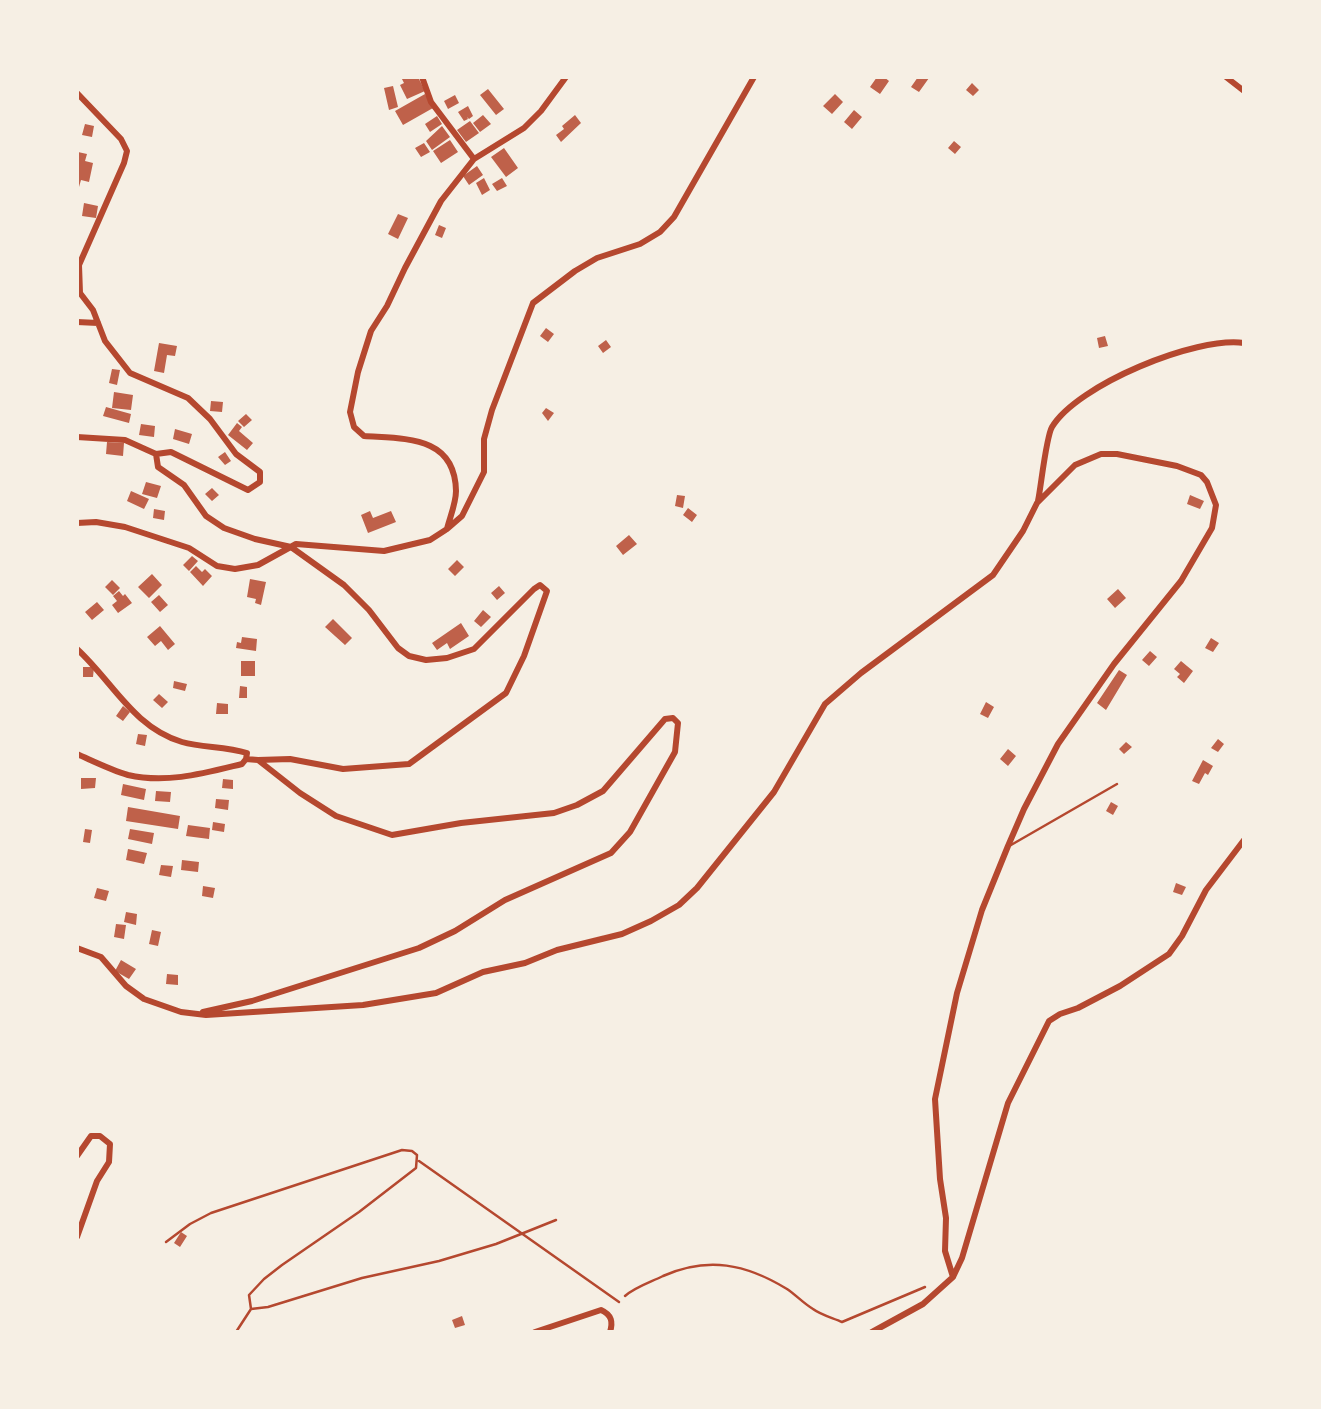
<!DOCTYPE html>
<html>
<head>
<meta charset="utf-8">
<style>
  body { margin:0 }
  #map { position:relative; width:1321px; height:1409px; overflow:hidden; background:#f6efe4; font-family:"Source Serif 4",serif }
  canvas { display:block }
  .frame { position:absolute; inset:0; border:79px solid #f6efe4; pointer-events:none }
</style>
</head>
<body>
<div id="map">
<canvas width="1321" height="1409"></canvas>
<div class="frame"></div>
</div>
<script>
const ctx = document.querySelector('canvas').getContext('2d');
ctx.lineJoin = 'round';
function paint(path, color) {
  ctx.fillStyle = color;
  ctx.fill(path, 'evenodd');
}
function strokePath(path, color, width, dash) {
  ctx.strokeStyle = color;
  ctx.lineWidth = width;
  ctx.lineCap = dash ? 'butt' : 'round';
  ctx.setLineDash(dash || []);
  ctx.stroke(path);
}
paint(new Path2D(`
  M401,77H418L425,91L407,99L400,85L404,83Z
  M877,77H884L889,81L880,94L870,87Z
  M918,77L929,78L919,92L911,87Z
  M972,83L979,90L973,96L966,90Z
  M393,86L398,107L389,110L384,88Z
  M488,89L504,109L496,115L480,95Z
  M425,94L433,108L403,125L395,111Z
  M835,94L843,102L832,114L823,106Z
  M455,95L459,103L448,109L444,101Z
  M468,106L473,116L469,119L467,117L468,119L464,121L458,112Z
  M854,110L862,117L852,129L844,122Z
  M483,115L491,124L480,132L473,123Z
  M575,115L581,123L561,142L556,135L564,129L562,126Z
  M437,116L442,124L430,132L425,124Z
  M470,121L479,133L466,142L457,130Z
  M85,124L94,126L92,137L82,135Z
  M442,126L450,137L432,150L426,141Z
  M450,140L458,152L441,163L433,151Z
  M954,141L961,147L955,154L948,148Z
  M424,143L430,152L421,157L415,148Z
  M504,148L518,168L506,177L491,157Z
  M78,152L87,154L85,161L93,163L89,182L81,180L79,187H77Z
  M477,166L483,175L469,185L463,176Z
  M484,178L490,190L482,195L476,183Z
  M502,178L507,186L497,191L492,184Z
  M84,203L98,206L96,218L82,216Z
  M398,214L408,218L398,239L388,234Z
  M439,225L446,228L442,238L435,235Z
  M546,328L554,334L548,342L540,336Z
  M1105,336L1108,346L1099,348L1097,338Z
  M606,340L611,347L603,353L598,346Z
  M159,343L177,346L175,356L167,355L164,373L154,371Z
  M112,369L120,370L117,385L109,383Z
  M114,392L133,395L131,410L112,408Z
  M211,401L223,402L222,412L210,411Z
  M106,407L131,414L129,423L103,416Z
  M546,408L554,413L548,421L542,413Z
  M246,414L252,420L244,427L238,421Z
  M237,423L242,427L239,431L253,443L247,450L228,435Z
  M141,424L155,426L154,437L139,435Z
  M175,429L192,434L189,444L173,439Z
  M107,442L124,443L123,456L106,454Z
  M225,452L231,461L225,465L218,457Z
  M146,482L161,486L157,498L142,494Z
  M212,488L219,495L212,501L205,494Z
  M131,491L149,499L144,509L127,501Z
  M677,495L685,496L683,508L675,506Z
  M1190,495L1204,501L1200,509L1187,504Z
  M688,508L697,515L692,522L683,515Z
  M154,509L165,511L164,520L153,518Z
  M370,511L373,518L391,511L396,522L368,533L361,515Z
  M629,535L637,544L623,555L616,546Z
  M192,556L198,561L189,571L183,565Z
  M457,560L464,567L455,576L448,569Z
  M196,566L202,572L205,569L212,576L203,586L190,572Z
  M152,574L162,585L149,598L138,587Z
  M250,579L266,582L261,605L255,603L256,599L247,597Z
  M112,580L120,588L113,595L105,587Z
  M499,586L505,593L497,600L491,593Z
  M1118,589L1126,598L1115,608L1107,599Z
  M119,591L123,596L125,594L132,603L118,613L112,605L117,601L113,596Z
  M159,595L168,605L160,612L151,602Z
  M97,602L104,610L92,620L85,612Z
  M483,610L491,617L481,627L474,621Z
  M333,619L352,638L345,645L325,627Z
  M461,623L469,636L450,649L447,643L437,650L432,643Z
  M160,626L175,644L168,650L161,641L155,646L147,637Z
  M242,637L257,639L256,651L236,648L237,642L241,643Z
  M1211,638L1219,643L1213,652L1205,648Z
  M1150,651L1157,657L1149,666L1142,660Z
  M241,661H255V676H241Z
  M1181,661L1193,671L1184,683L1177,677L1180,674L1174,669Z
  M83,667H94L93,677H83Z
  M1119,670L1127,675L1106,710L1097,703Z
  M174,681L187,684L185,691L173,688Z
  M240,686L247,687V698H239Z
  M159,694L168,702L162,708L153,700Z
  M986,702L994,707L988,718L980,714Z
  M217,703L228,704V714H216Z
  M123,706L130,712L123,721L116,716Z
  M138,734L147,735L145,746L136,744Z
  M1218,739L1224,744L1218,752L1211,748Z
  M1126,742L1132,747L1124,754L1119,749Z
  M1008,749L1016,756L1008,766L1000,759Z
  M1203,760L1213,766L1208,775L1205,773L1199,784L1192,781Z
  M81,778H96L95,788L81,789Z
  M223,779L233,780V789L222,788Z
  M123,784L146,789L144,800L121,795Z
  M156,791L171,792L170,802L155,801Z
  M216,799L229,800L228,810L215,808Z
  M1111,802L1118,806L1113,815L1106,811Z
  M128,807L180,816L178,829L126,821Z
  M213,822L225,824L224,832L212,830Z
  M188,825L210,828L209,839L186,836Z
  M85,829L92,830L90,843L83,842Z
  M130,829L154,833L152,844L128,839Z
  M128,849L147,853L144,864L126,860Z
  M182,860L199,862L198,872L181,870Z
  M161,865L173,866L171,877L159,875Z
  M1176,883L1186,887L1182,895L1173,892Z
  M203,886L215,888L213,898L202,896Z
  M97,888L109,891L106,901L94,898Z
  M126,912L137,914L136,925L124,922Z
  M116,924L126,925L124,939L114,937Z
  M152,930L161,932L158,946L149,944Z
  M121,960L136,969L129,979L115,971Z
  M167,974L178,975V985L166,984Z
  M181,1232L187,1236L180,1247L174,1243Z
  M462,1316L465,1325L455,1328L452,1320Z`), '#bf614a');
strokePath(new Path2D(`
  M625,1296C635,1287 651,1282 663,1276C708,1256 746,1264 787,1289C796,1295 803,1303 813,1309C821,1315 833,1318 842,1322L925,1287`), '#b5482f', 2.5);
strokePath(new Path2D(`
  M1011,845L1117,784
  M419,1161L619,1302
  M166,1242L190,1224L211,1213L402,1150L412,1151L417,1155L416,1168L359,1212L282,1265L264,1279L249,1295L251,1309L236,1332
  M251,1309L268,1307L362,1278L439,1261L496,1244L556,1220`), '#b5482f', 2.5);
strokePath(new Path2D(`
  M422,77L431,102L474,159
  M1226,77L1244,91
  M77,93L121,139L127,151L124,163L79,265L80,293L93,310L105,341L130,373L188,398L210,419L236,454L260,472V482L248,490L171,452L156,454L158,467L184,485L206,516L224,528L255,539L291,547L344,585L369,610L398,648L409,656L426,660L447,658L474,649L534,589L540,585L547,591L524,656L506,693L409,764L343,769L290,759L258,760
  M77,322L98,323
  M77,437L125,440L156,454
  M1038,501C1041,487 1046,437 1052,427C1077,385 1196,336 1244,343
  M77,523L96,522L125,527L189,548L217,566L235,569L258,565L296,544L384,551L430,540L447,529C450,517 456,503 456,491C455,435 404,439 364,436L354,427L350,412L358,372L371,331L387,306L405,268L441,201L474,159L524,128L541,111L566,77
  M447,529L462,516L484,472V439L492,410L533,303L575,271L597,258L640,244L660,232L674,217L754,77
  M77,649C113,682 133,727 182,742C203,748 225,746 247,753L246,759L242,764C205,773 167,784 128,775C111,770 93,761 77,754
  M77,948L101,957L126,986L144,999L181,1012L206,1015L363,1005L436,993L483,972L525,963L557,950L622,934L651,921L679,905L697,888L774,792L825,704L861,673L993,575L1023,531L1037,503L1075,465L1101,454H1117L1177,466L1201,475L1207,482L1216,505L1212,528L1181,581L1114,664L1058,744L1024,809L1008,846L982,910L957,993L935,1099L940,1179L946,1218L945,1251L953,1277L962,1258L1008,1103L1049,1021L1060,1014L1078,1008L1120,986L1169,954L1182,936L1206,890L1244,840
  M203,1012L252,1001L419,948L455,931L505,900L611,853L630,832L675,752L678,723L673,718L665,719L603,791L577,805L554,813L461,823L392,835L336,816L300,793L258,760L246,759
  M77,1156L91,1136H100L110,1144L109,1162L97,1181L77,1237
  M535,1332L601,1310C612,1315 613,1322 610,1332
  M872,1332L923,1304L953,1277`), '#b5482f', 6);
</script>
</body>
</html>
